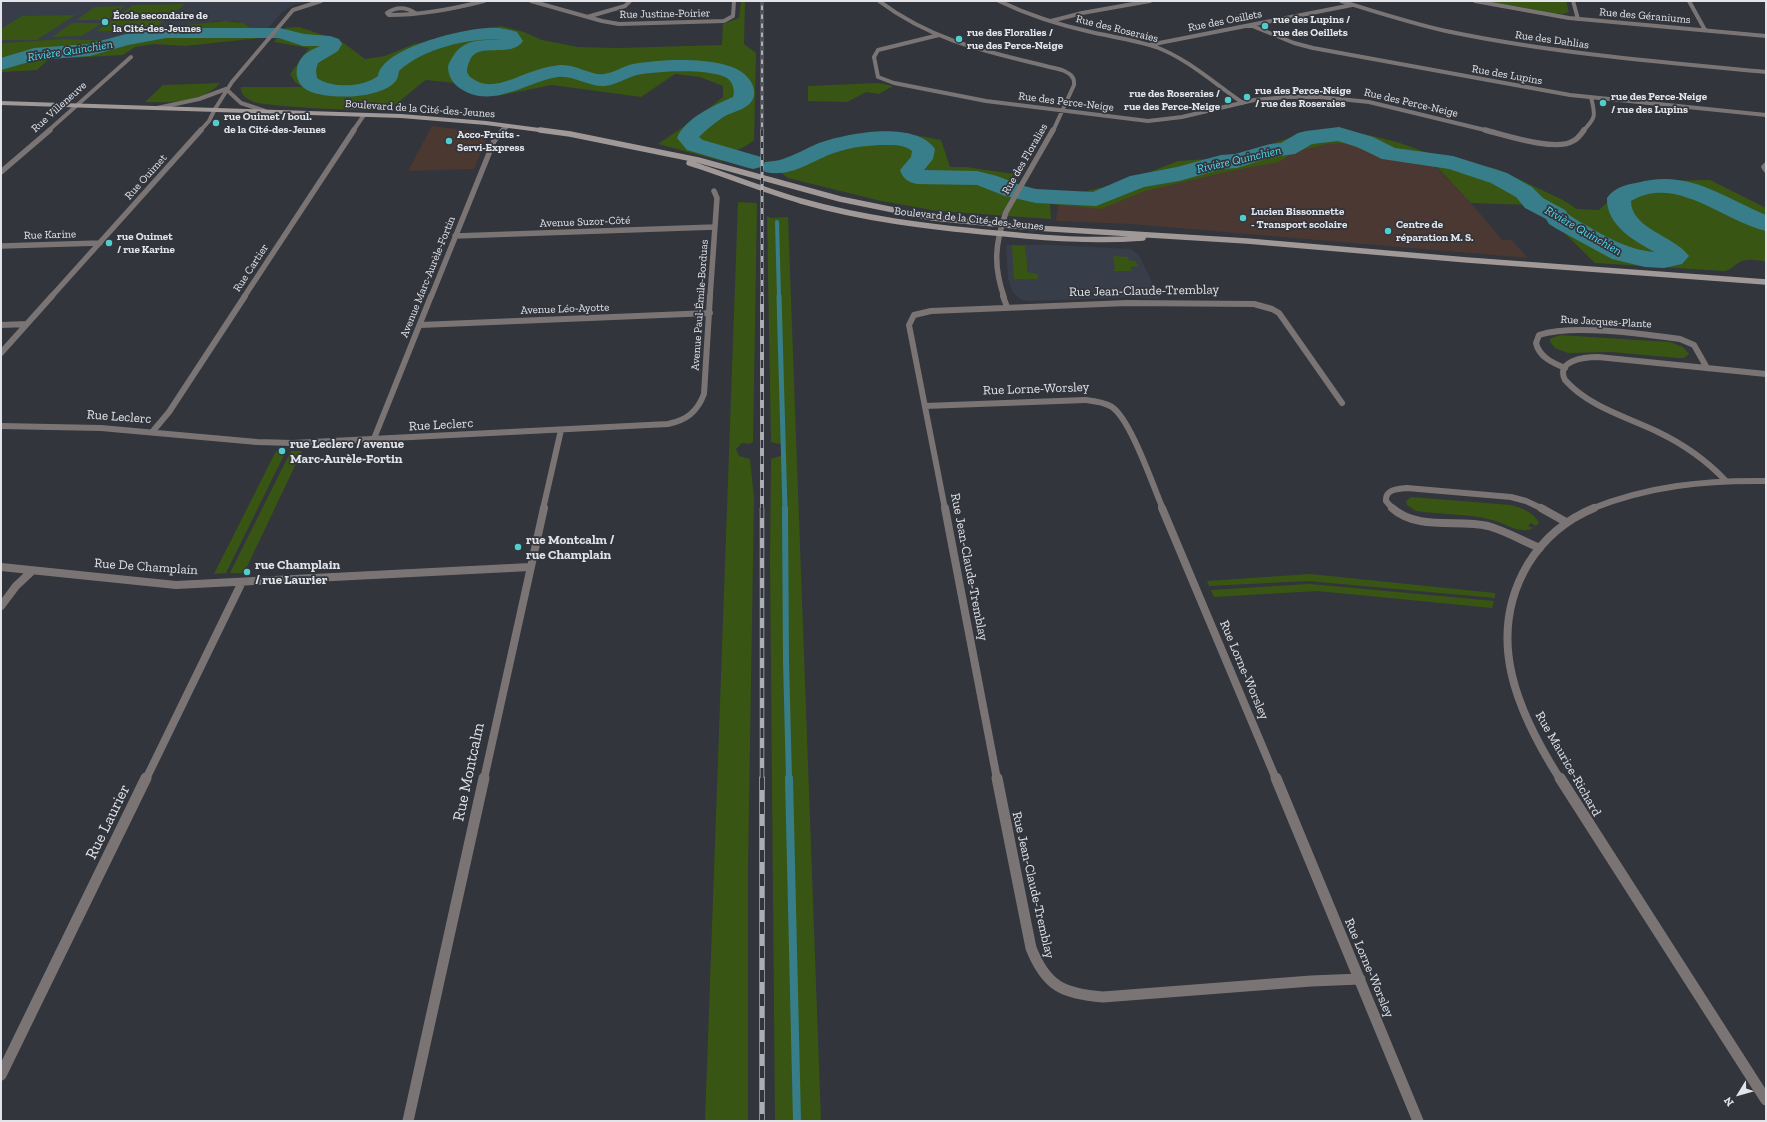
<!DOCTYPE html>
<html>
<head>
<meta charset="utf-8">
<style>
  body { margin:0 }
  #map { position:relative; width:1767px; height:1122px; overflow:hidden; background:#32353c; font-family:"Zilla Slab",serif }
  canvas { display:block }
  .frame { position:absolute; inset:0; border:2px solid #e2e4e9; pointer-events:none }
  .north { position:absolute; left:1719px; top:1074px; width:40px; height:40px; -webkit-text-stroke:3px #32353c; paint-order:stroke; rotate:233deg; font-size:11px; font-weight:700; line-height:16px; text-align:center; color:#e2e4e9 }
  .north::after { content:''; display:block; margin:auto; width:14px; height:18px; background:#e2e4e9; clip-path:polygon(50% 0,100% 100%,50% 72%,0 100%) }
</style>
</head>
<body>
<div id="map">
<canvas width="1767" height="1122"></canvas>
<div class="frame"></div>
<div class="north">N</div>
</div>
<script>
const ctx = document.querySelector('canvas').getContext('2d');
ctx.lineJoin = 'round';
function paint(path, color) {
  ctx.fillStyle = color;
  ctx.fill(path, 'evenodd');
}
function strokePath(path, color, width, dash) {
  ctx.strokeStyle = color;
  ctx.lineWidth = width;
  ctx.lineCap = dash ? 'butt' : 'round';
  ctx.setLineDash(dash || []);
  ctx.stroke(path);
}
function label(font, color, halo, rows, align = 'center') {
  ctx.font = font + ' "Zilla Slab",serif';
  ctx.lineWidth = 3.5;
  ctx.setLineDash([]);
  ctx.textBaseline = 'middle';
  ctx.strokeStyle = halo;
  ctx.fillStyle = color;
  for (const [text, x, y, turn = 0] of rows) {
    ctx.save();
    ctx.translate(x, y);
    ctx.rotate((+turn || 0) * Math.PI / 180);
    ctx.textAlign = isNaN(turn) ? turn : align;
    if (halo) ctx.strokeText(text, 0, 0);
    ctx.fillText(text, 0, 0);
    ctx.restore();
  }
}
paint(new Path2D(`
  M432,126L489,133L474,169L408,171Z`), '#4b3830');
paint(new Path2D(`
  M1318,137L1430,161L1471,203L1502,240H1512L1528,258L1131,224L1056,221L1059,201Z`), '#4b3832');
paint(new Path2D(`
  M1,1H311L295,4L282,12L266,30L252,28L248,25L236,21H216L130,34L111,40L64,39L1,43Z
  M1006,245H1054L1131,249L1139,255L1160,299L1130,297L1033,301L1022,300L1013,293L1008,279Z`), '#383d4a');
paint(new Path2D(`
  M741,1H745L744,44L756,53L754,140C744,149 732,152 719,156L725,160L722,161L658,144L695,119L723,97V86L700,77L675,74L641,97L552,85L497,96L468,92L455,83L426,80C414,88 399,104 387,109C381,113 262,106 254,102C247,99 240,95 241,87H302L295,82L290,74L309,48L274,42L285,28L299,27L341,41L365,59L385,56L414,44L501,26L524,32L542,40L578,47L618,48L722,45L723,24L739,18Z
  M1485,1H1566L1569,12L1563,14L1553,13Z
  M185,4L152,30L185,25L226,21L243,23L252,28L266,30L260,38L185,46L154,44L135,47L123,55L70,58L52,56L37,70L1,72V43L64,39L111,40L130,34L151,31H97L133,5Z
  M125,6L107,20H76L95,7Z
  M75,15L37,40H1V29L22,16Z
  M72,23H102L82,36L52,37Z
  M220,83C203,103 169,103 145,102L163,85Z
  M878,83L893,86L879,94L866,92L847,102L808,101V86Z
  M1325,132L1364,134L1397,142L1425,152L1497,169L1563,200L1577,209L1599,210L1616,194L1630,185L1655,181L1710,180L1766,208V262C1758,260 1745,258 1738,263C1732,267 1731,270 1724,271L1595,263L1541,210L1530,205L1471,203L1435,165L1376,155L1345,143L1327,144L1294,152L1279,162L1226,172L1145,191L1101,209L1050,204L1051,219L938,211L881,201L788,178L779,171L789,159L843,140L895,134L914,135L941,140L950,167H966L1014,174L1006,185L1009,190L1057,193L1083,192L1124,182L1178,161L1221,158L1242,154L1301,134Z
  M738,202L757,203L753,442L749,444L742,443L736,449L739,456L750,459L754,498L748,867V1121H705Z
  M767,216L771,218L788,217L821,1121H775L770,562L771,459L783,455L786,449L784,445L771,442Z
  M1012,245L1025,246C1025,255 1028,262 1027,272L1037,274L1038,279H1014Z
  M1113,256L1128,257V260L1135,261L1139,266L1130,267L1132,271H1113L1115,267Z
  M1560,335L1670,342L1683,347L1689,354L1684,358H1678L1611,352L1568,353L1555,348L1550,342V339Z
  M276,451H286L226,573L214,574Z
  M291,451H302L244,573H230Z
  M1411,497L1511,505C1521,508 1534,512 1539,523L1536,526L1531,523L1528,526L1533,528C1520,535 1505,523 1492,520C1468,513 1441,515 1416,511L1407,505L1406,501Z
  M1310,574L1495,593V598L1308,581L1209,586L1207,581Z
  M1309,584L1322,585L1494,601L1492,608L1317,591L1214,597L1211,590Z`), '#395513');
strokePath(new Path2D(`
  M777,222L779,297`), '#387e8a', 4);
strokePath(new Path2D(`
  M779,296L785,509`), '#387e8a', 5);
strokePath(new Path2D(`
  M785,508L786,661L789,779`), '#387e8a', 6);
strokePath(new Path2D(`
  M789,778L797,1121`), '#387e8a', 8);
paint(new Path2D(`
  M166,28H280L304,34L330,36L339,39L342,44L338,51L318,63L316,70L317,78C332,89 364,87 378,76C382,48 462,29 487,28C498,27 507,29 517,32L523,41C511,59 478,41 470,60C468,64 467,68 467,72C468,75 470,77 473,79C491,92 515,77 534,71C542,68 551,66 560,65C577,64 591,76 604,74C614,73 623,66 633,64C660,59 732,54 749,79C753,84 756,92 753,99C748,109 735,111 725,116C717,121 706,130 699,137L703,140L761,157L764,162L761,167L753,169L745,167L687,150L677,138C685,118 715,105 733,97C735,90 733,82 727,78C710,68 655,71 637,75C626,78 616,85 605,86C588,87 574,75 558,77C526,82 490,111 458,87C452,82 448,75 448,66C460,38 475,41 502,39H500C466,39 424,48 399,71C398,75 398,79 395,82C379,99 329,100 309,91C294,84 293,66 304,55C309,51 315,48 320,46H303L279,38H166L128,45L90,56L36,60L1,70V58L34,48L89,44L126,34Z
  M1339,127L1373,137L1395,148L1453,156L1507,173L1532,187L1543,198L1565,210L1568,214L1575,219C1600,233 1625,250 1655,252C1634,241 1606,225 1607,198C1614,188 1624,185 1636,183C1689,169 1720,196 1766,215V231C1723,221 1676,174 1631,201C1631,229 1675,236 1689,256L1682,264L1664,268L1645,267L1612,259L1557,229L1549,224L1546,219L1525,208L1516,197L1491,183L1449,169L1382,159L1357,147L1338,141L1312,144L1295,154L1272,157L1237,168L1222,169L1179,181L1144,187L1096,206L1036,203L1005,196L977,185L917,184C908,182 903,179 900,170L911,157L912,151C905,145 895,145 886,145C869,145 851,147 834,153C811,161 791,178 765,172L762,167L765,162C771,161 777,161 783,159C795,155 807,148 819,143C848,133 915,120 935,149L933,159L924,170L977,171L997,176L1020,185L1036,189L1093,192L1130,176L1177,167L1221,155L1235,154L1270,144L1281,143L1298,133L1306,131Z`), '#387e8a');
strokePath(new Path2D(`
  M531,1L602,21L619,24L724,21L733,16L734,1
  M879,1C936,44 995,53 1062,70C1069,73 1075,76 1074,85L1053,131
  M999,1C1028,15 1059,25 1091,32C1113,37 1135,40 1156,47C1188,59 1215,84 1243,103
  M1341,1C1376,12 1410,23 1446,31C1551,53 1659,62 1766,72
  M1475,1L1569,18L1766,36
  M1573,1L1578,19
  M1689,1L1705,30
  M415,13C406,7 396,7 387,13L389,15C421,15 453,9 484,1
  M587,17L625,6L630,1
  M1051,21L1082,13L1150,1
  M1250,25L1294,43L1313,48L1570,95L1766,115
  M939,35L878,50L874,57L878,77L894,83L986,101L1148,121L1182,117L1254,100L1287,97H1320L1369,102L1489,131
  M1149,45L1352,5
  M48,131L131,57
  M200,131L209,121L215,109
  M353,131L364,115
  M502,131L508,126
  M1583,131C1597,117 1595,115 1591,97`), '#7a7574', 4);
strokePath(new Path2D(`
  M1485,130C1505,135 1556,152 1573,141C1578,139 1581,134 1584,130
  M1766,165L1764,167L1766,170
  M1,172L50,130
  M455,236L715,227
  M1,246L100,243
  M51,297L201,130
  M244,297L354,130
  M431,297L494,141L503,130
  M710,297L717,198L714,191
  M1004,297C993,265 995,244 1006,212L1053,130`), '#7a7574', 5.5);
strokePath(new Path2D(`
  M1003,296L1007,307
  M1,325L27,324
  M420,325L710,313
  M1,353L52,296
  M1565,368C1553,363 1539,357 1536,343L1539,335C1573,324 1643,334 1680,339L1694,345L1707,368
  M925,406L1085,400C1094,401 1104,402 1112,407C1131,420 1153,486 1163,509
  M1,426L101,428L257,442L293,443L668,424C687,420 697,412 704,394L710,296
  M153,431L169,412L245,296
  M373,441L431,296
  M1725,480C1706,460 1683,444 1658,432C1627,417 1589,407 1565,380C1555,360 1586,357 1598,357L1766,374
  M543,509L561,430
  M945,509L909,325L914,315L931,311L1127,303L1254,304L1272,309L1279,313L1342,403
  M1393,509L1386,501C1385,489 1398,489 1407,488L1511,497L1526,501L1543,509
  M1591,509C1648,486 1705,480 1766,481`), '#7a7574', 6);
strokePath(new Path2D(`
  M945,508L997,779
  M1162,508L1276,779
  M1392,508C1418,531 1457,519 1488,526C1506,531 1523,541 1540,548
  M1541,508L1566,522
  M1,567L176,585L530,567
  M1,606L16,586L32,571
  M146,779L242,582
  M484,779L544,508
  M1560,779C1518,713 1484,638 1528,564C1544,538 1565,520 1594,508`), '#7a7574', 8);
strokePath(new Path2D(`
  M997,778L1031,948C1046,986 1063,994 1103,997L1311,981L1360,979
  M1276,778L1418,1121
  M1560,778L1766,1100
  M1,1075L146,778
  M408,1121L484,778`), '#7a7574', 11);
strokePath(new Path2D(`
  M226,89L241,103L265,111
  M157,108L199,99L226,89
  M215,109L232,82L293,10L321,1`), '#7a7574', 4);
strokePath(new Path2D(`
  M1,103L401,116L486,123L547,131`), '#a09997', 4);
strokePath(new Path2D(`
  M540,130L570,134L698,160L840,199L933,218L1036,228L1247,241L1467,260L1766,282
  M689,163C727,175 763,190 801,201C864,219 929,227 995,233C1044,238 1093,242 1143,238`), '#a09997', 5.5);
const railFar4 = new Path2D(`
  M762,1V131`);
const railFar3 = new Path2D(`
  M762,130V297`);
const railFar2 = new Path2D(`
  M762,296V509`);
const railFar1 = new Path2D(`
  M762,508V779`);
const rail = new Path2D(`
  M762,778V1121`);
strokePath(railFar4, '#abaeb3', 2.5);
strokePath(railFar3, '#abaeb3', 3);
strokePath(railFar2, '#abaeb3', 4);
strokePath(railFar1, '#abaeb3', 4.5);
strokePath(rail, '#abaeb3', 5.5);
strokePath(railFar4, '#32353c', 1.5, [4.5]);
strokePath(railFar3, '#32353c', 2, [6]);
strokePath(railFar2, '#32353c', 2.5, [8]);
strokePath(railFar1, '#32353c', 3, [10]);
strokePath(rail, '#32353c', 4, [12]);
for (const [x, y, r, color] of [
  [105,22,4,"#52cdcd"],
  [1265,26,4,"#52cdcd"],
  [959,39,4,"#52cdcd"],
  [1247,97,4,"#52cdcd"],
  [1228,100,4,"#52cdcd"],
  [1603,103,4,"#52cdcd"],
  [216,123,4,"#52cdcd"],
  [449,141,4,"#52cdcd"],
  [1243,218,4,"#52cdcd"],
  [1388,231,4,"#52cdcd"],
  [109,243,4,"#52cdcd"],
  [282,451,4,"#52cdcd"],
  [518,547,4,"#52cdcd"],
  [247,572,4,"#52cdcd"]
]) {
  const dot = new Path2D();
  dot.arc(x, y, r, 0, 2 * Math.PI);
  ctx.fillStyle = color;
  ctx.fill(dot);
  strokePath(dot, '#32353c', 1.5);
}
label('11px', '#e2e4e9', '#32353c', [
  ["Rue Justine-Poirier",665,14,-1],
  ["Rue des Géraniums",1645,16,5],
  ["Rue des Oeillets",1225,21,-11],
  ["Rue des Roseraies",1117,29,14],
  ["Rue des Dahlias",1552,40,8],
  ["Rue des Lupins",1507,75,10],
  ["Rue des Perce-Neige",1066,102,7],
  ["Rue des Perce-Neige",1411,103,13],
  ["Rue Villeneuve",59,107,-42],
  ["Boulevard de la Cité-des-Jeunes",420,109,4],
  ["Rue des Floralies",1025,159,-60],
  ["Rue Ouimet",146,177,-48],
  ["Boulevard de la Cité-des-Jeunes",969,219,6],
  ["Avenue Suzor-Côté",585,222,-2],
  ["Rue Karine",50,235,-2],
  ["Rue Cartier",251,268,-57],
  ["Avenue Marc-Aurèle-Fortin",428,277,-68],
  ["Avenue Paul-Émile-Borduas",700,305,-86],
  ["Avenue Léo-Ayotte",565,309,-2],
  ["Rue Jacques-Plante",1606,322,3]
]);
label('bold 11px', '#e2e4e9', '#32353c', [
  ["École secondaire de",113,16],
  ["la Cité-des-Jeunes",113,29],
  ["rue des Lupins /",1273,20],
  ["rue des Oeillets",1273,33],
  ["rue des Floralies /",967,33],
  ["rue des Perce-Neige",967,46],
  ["rue des Perce-Neige",1255,91],
  ["/ rue des Roseraies",1255,104],
  ["rue des Roseraies /",1220,94,"right"],
  ["rue des Perce-Neige",1220,107,"right"],
  ["rue des Perce-Neige",1611,97],
  ["/ rue des Lupins",1611,110],
  ["rue Ouimet / boul.",224,117],
  ["de la Cité-des-Jeunes",224,130],
  ["Acco-Fruits -",457,135],
  ["Servi-Express",457,148],
  ["Lucien Bissonnette",1251,212],
  ["- Transport scolaire",1251,225],
  ["Centre de",1396,225],
  ["réparation M. S.",1396,238],
  ["rue Ouimet",117,237],
  ["/ rue Karine",117,250]
], 'left');
label('italic 12px', '#51dbf1', '#32353c', [
  ["Rivière Quinchien",70,51,-9],
  ["Rivière Quinchien",1239,160,-13],
  ["Rivière Quinchien",1583,231,30]
]);
label('13px', '#e2e4e9', '#32353c', [
  ["Rue Jean-Claude-Tremblay",1144,291,-1],
  ["Rue Lorne-Worsley",1036,389,-2],
  ["Rue Leclerc",119,417,4],
  ["Rue Leclerc",441,425,-3],
  ["Rue De Champlain",146,567,4],
  ["Rue Jean-Claude-Tremblay",969,567,79],
  ["Rue Lorne-Worsley",1244,670,67],
  ["Rue Maurice-Richard",1568,764,60],
  ["Rue Jean-Claude-Tremblay",1033,885,77],
  ["Rue Lorne-Worsley",1369,968,67]
]);
label('bold 13px', '#e2e4e9', '#32353c', [
  ["rue Leclerc / avenue",290,444],
  ["Marc-Aurèle-Fortin",290,459],
  ["rue Montcalm /",526,540],
  ["rue Champlain",526,555],
  ["rue Champlain",255,565],
  ["/ rue Laurier",255,580]
], 'left');
label('16px', '#e2e4e9', '#32353c', [
  ["Rue Montcalm",469,772,-78],
  ["Rue Laurier",108,822,-64]
]);
</script>
</body>
</html>
